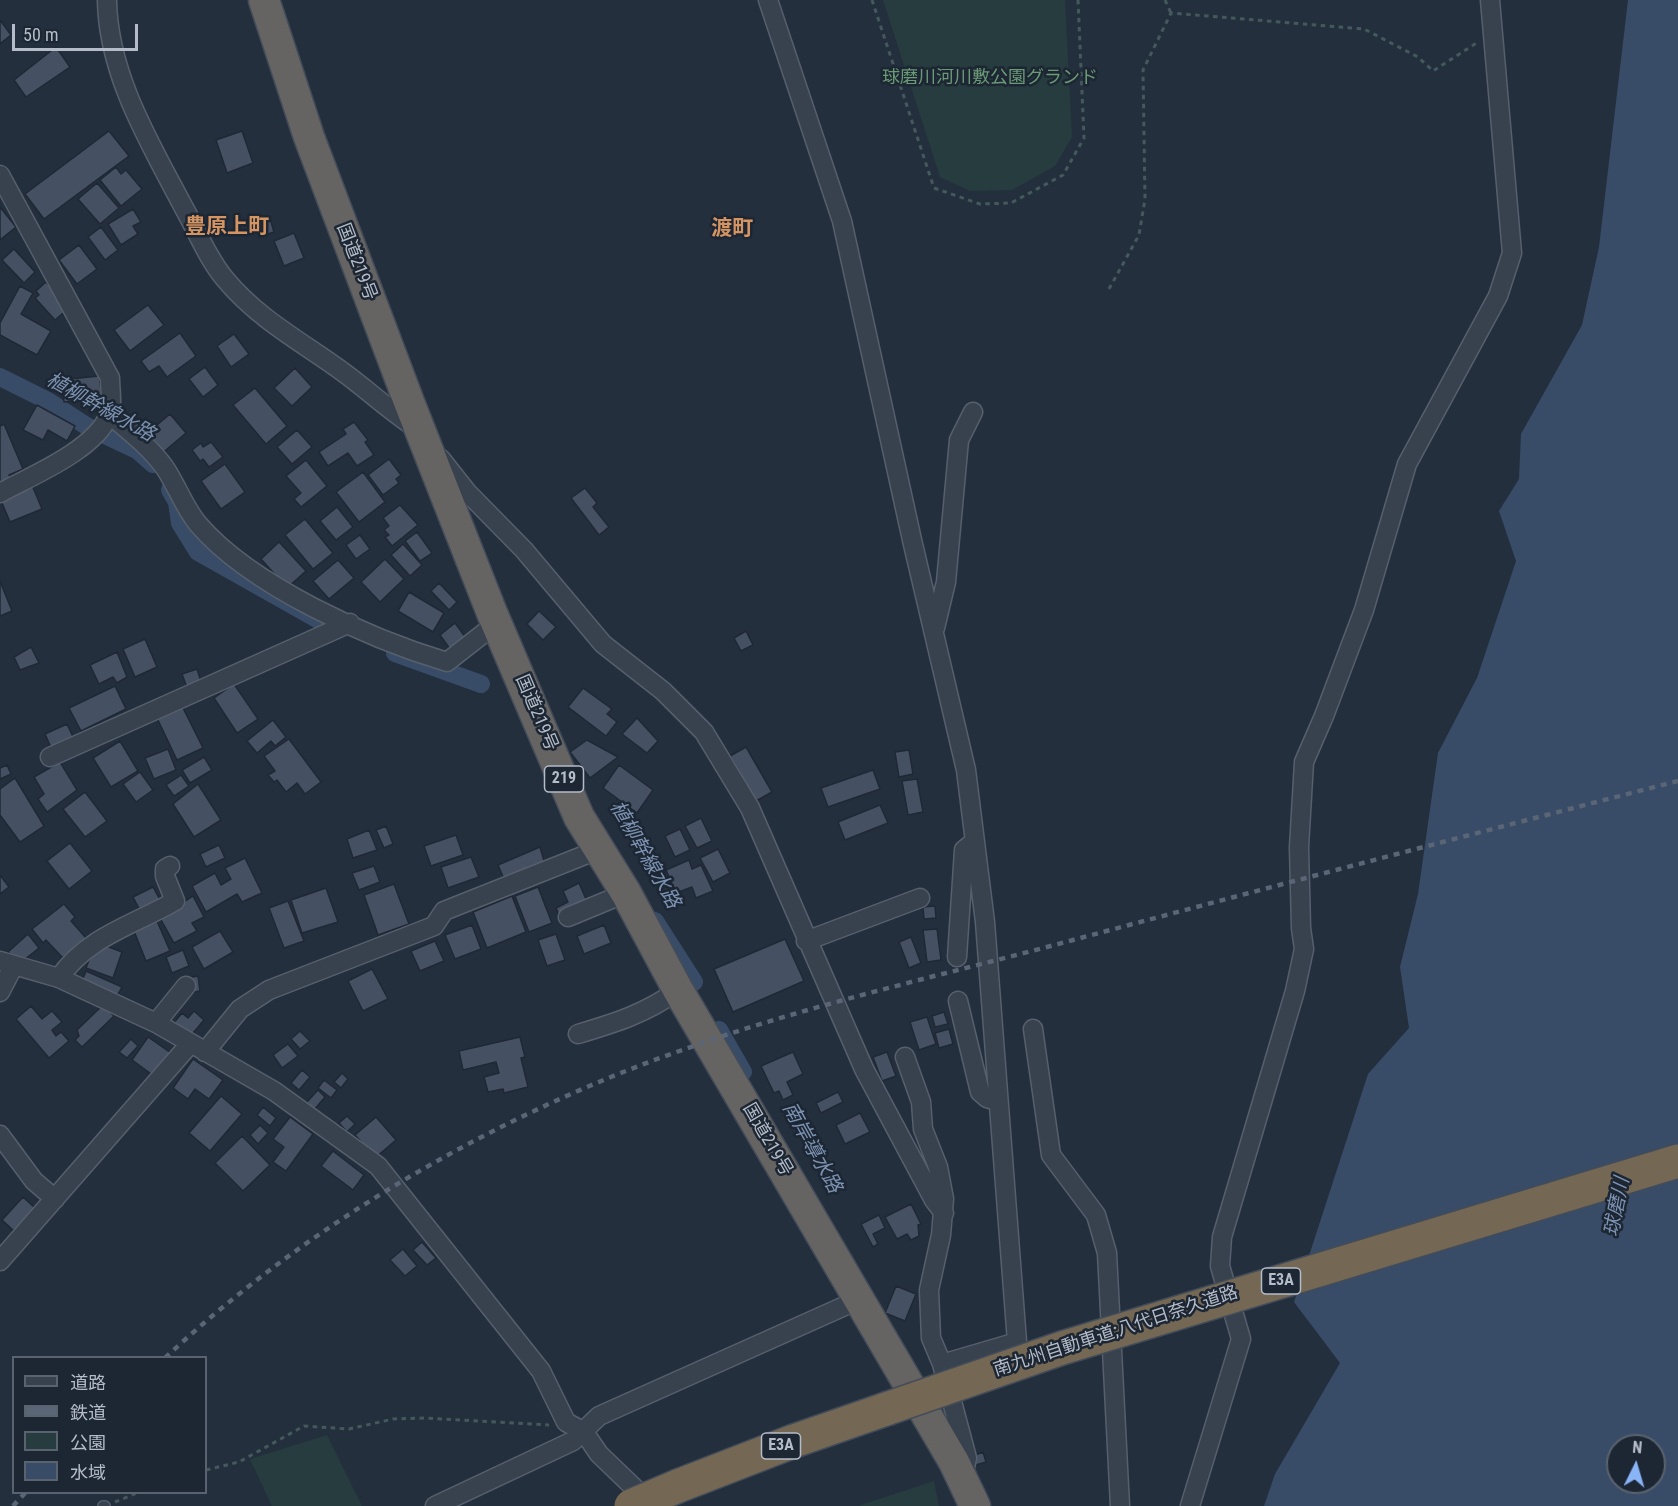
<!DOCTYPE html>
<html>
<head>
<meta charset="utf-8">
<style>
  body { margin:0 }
  #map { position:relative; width:1678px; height:1506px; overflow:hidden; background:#242f3e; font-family:"Roboto Condensed","Noto Sans JP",sans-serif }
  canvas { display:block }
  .legend { position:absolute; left:12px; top:1356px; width:195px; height:138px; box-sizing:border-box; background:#1d2633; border:2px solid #59626f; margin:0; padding:8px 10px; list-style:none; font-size:18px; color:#b4bcc9 }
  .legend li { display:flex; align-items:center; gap:12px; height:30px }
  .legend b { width:30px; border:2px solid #59626f }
  .north { position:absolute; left:1606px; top:1434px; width:60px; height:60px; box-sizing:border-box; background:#1d2633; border:2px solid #59626f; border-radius:50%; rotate:5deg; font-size:16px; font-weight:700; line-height:24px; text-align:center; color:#b4bcc9 }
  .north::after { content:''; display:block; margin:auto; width:21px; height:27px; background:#8ab4f8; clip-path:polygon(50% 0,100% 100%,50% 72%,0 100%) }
  .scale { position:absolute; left:12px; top:24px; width:126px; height:27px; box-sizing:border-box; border:3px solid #b4bcc9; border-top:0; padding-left:8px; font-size:18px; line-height:21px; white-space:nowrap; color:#b4bcc9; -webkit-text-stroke:4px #1d2633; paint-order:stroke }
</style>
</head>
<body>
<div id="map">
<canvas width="1678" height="1506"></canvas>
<ul class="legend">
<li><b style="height:8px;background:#38414e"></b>道路</li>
<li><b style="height:8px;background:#5a6575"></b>鉄道</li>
<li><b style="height:16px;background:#263c3f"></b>公園</li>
<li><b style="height:16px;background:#394c67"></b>水域</li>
</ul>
<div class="north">N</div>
<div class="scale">50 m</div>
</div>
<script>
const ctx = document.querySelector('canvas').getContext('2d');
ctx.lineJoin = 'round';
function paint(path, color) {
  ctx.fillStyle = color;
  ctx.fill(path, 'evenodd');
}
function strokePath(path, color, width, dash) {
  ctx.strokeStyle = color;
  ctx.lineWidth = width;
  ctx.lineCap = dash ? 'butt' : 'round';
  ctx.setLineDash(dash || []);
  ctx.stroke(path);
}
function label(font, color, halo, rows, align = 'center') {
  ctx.font = font + ' "Roboto Condensed","Noto Sans JP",sans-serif';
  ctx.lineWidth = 5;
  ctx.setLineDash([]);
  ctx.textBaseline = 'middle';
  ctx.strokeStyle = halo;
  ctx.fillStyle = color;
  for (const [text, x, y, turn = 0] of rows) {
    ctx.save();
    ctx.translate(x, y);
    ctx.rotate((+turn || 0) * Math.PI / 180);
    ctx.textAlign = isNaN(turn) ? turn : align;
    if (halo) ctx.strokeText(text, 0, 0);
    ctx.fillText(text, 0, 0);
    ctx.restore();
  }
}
paint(new Path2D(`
  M883,0H1065L1072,137L1055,166L1012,190L970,191L940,177Z
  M327,1435L362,1506H272L250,1459Z
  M934,1481L939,1506H858Z`), '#263c3f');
paint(new Path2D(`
  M1628,0H1678V1506H1264L1275,1474L1340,1363L1294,1302L1368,1074L1409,1028L1400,967L1418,894L1438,753L1477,678L1516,561L1499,511L1519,479L1521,434L1582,325L1599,247ZM1618,1446H1654V1482H1618Z`), '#394c67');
strokePath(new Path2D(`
  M0,377L48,401L88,427L137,450L153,464
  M170,490L177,502L180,523L198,552L324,623
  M395,653L481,684
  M655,921L694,982
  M719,1030L743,1072`), '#394c67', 18);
const building = new Path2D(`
  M0,20L11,35L0,44Z
  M56,47L70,67L26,97L14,80Z
  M109,131L129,156L44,219L25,194Z
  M242,131L253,163L227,173L216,140Z
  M116,167L121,174L126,170L142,189L121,206L100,180Z
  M97,183L119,208L100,224L78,199Z
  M0,207L16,227L0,240Z
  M133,209L141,222L133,226L138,234L121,245L108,224Z
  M270,218L274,232L259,237L255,223Z
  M101,227L118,250L105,260L88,237Z
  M294,233L304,258L284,266L274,241Z
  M79,245L97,269L77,284L59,260Z
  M14,249L35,272L24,283L2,260Z
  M46,282L69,308L55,320L35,298L39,295L36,291Z
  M20,286L33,293L21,314L51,331L37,355L0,335V323Z
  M148,305L164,325L130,351L114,330Z
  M180,333L196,356L167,377L159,366L149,372L141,361Z
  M234,334L249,354L231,367L217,346Z
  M205,367L218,385L203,397L189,379Z
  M295,368L312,387L292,406L274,388Z
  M99,376L102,398L64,402L61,380Z
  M255,388L287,426L266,444L233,405Z
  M37,405L75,426L67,441L48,430L43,440L23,430Z
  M170,414L186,433L160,455L144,436Z
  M354,422L368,440L365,442L374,455L357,466L348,453L328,466L319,452L346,434L343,429Z
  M4,424L23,469L9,475L12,481L0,487V426Z
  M297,430L312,447L292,464L277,447Z
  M211,442L223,457L209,467L203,459L200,461L192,450L201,443L203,447Z
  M389,459L401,475L396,479L399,483L383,495L368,475Z
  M306,460L327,486L301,507L294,499L301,493L286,476Z
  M225,464L245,492L221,509L201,481Z
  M363,472L385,502L359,522L336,492Z
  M32,485L42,509L10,522L0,498Z
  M585,488L597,503L593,507L609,527L599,535L571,498Z
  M400,505L418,525L392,546L385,537L389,535L384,530L389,526L383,518Z
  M337,507L353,527L336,540L320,521Z
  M305,519L333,553L313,569L285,535Z
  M417,532L432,553L420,561L405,541Z
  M360,535L370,549L356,559L346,545Z
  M279,542L306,571L287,588L261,559Z
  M403,544L422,565L410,576L391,555Z
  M385,559L404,579L380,602L361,582Z
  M338,560L354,578L329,599L313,581Z
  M0,581L12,611L0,616Z
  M439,583L457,602L449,610L431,591Z
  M409,592L444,613L433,632L398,611Z
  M539,611L556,627L543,640L527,624Z
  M455,623L466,638L450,649L440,635Z
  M746,631L753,645L741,651L734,638Z
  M145,639L157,667L135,677L123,649Z
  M31,647L39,663L20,670L14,657Z
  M117,652L127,677L117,683L113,677L99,684L90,665Z
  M197,669L203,688L189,693L182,674Z
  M234,684L258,719L237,733L214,698Z
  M115,686L126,709L81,731L69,708Z
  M583,688L612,709L607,714L617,722L606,736L568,707Z
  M182,706L203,748L177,760L157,718Z
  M637,718L658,741L647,753L622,734Z
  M273,720L286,737L275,746L271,741L257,753L247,741Z
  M67,724L75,741L53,752L45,734Z
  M289,739L321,782L305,794L297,783L286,792L277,780L274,782L268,775L275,771L264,756Z
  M587,740L618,757L590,778L570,752Z
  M120,741L138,771L111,787L93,758Z
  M746,747L772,792L756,801L730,756Z
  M168,749L176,770L154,779L145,758Z
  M909,750L913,774L899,777L895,752Z
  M204,757L212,770L190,783L182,770Z
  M60,762L77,790L47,812L38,799L44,794L34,777Z
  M7,765L11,774L0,779V768Z
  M619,765L653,790L637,813L603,788Z
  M873,770L880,789L828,807L821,788Z
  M140,772L153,790L136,802L123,784Z
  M181,775L189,786L174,796L166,785Z
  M15,778L44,826L20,842L0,815V789Z
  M917,779L923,812L908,815L902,781Z
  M198,784L221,820L194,837L173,804Z
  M85,792L107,821L85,837L63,809Z
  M880,805L888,823L845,840L838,822Z
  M701,818L712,841L697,848L685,826Z
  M386,826L393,844L384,848L376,830Z
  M680,829L690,850L675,857L665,836Z
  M369,830L377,850L353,858L347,839Z
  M456,835L463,855L431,866L424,846Z
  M70,843L92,871L69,889L47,861Z
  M219,845L225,858L206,867L200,854Z
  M540,847L545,864L504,879L498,865Z
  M718,849L730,873L713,882L700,858Z
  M471,857L479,877L448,888L441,867Z
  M245,858L262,893L242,902L237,894L206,912L192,886L215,873L221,885L231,879L225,868Z
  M689,860L692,869L701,865L713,891L696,898L692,887L676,893L666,870Z
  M374,866L380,882L359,890L352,873Z
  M0,875L9,887L0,894Z
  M579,883L589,906L560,918L556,908L568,902L563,891Z
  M394,884L409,924L378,935L364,895Z
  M153,887L163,905L142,914L133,897Z
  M538,887L552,923L529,932L515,896Z
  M326,888L338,922L302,933L291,900Z
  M193,896L204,917L192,923L197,931L174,943L160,918Z
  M512,896L526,932L487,948L473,912Z
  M288,901L304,941L284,948L269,908Z
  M64,904L75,917L71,921L86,938L63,958L46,940L43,943L32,929Z
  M935,906L936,918L924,919L923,907Z
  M157,921L170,951L146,961L134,931Z
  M472,925L481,949L455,959L445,935Z
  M604,925L611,943L584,954L577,936Z
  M937,929L941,960L927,962L923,930Z
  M220,931L233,952L204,969L192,947Z
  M28,934L39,948L19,964L8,952Z
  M556,934L565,960L547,966L538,940Z
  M911,937L921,963L909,968L899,942Z
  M785,939L804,981L733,1012L714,969Z
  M435,941L444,961L420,971L411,951Z
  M96,942L122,952L113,978L86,968Z
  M183,950L189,966L172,973L166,957Z
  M372,969L388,999L363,1011L348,981Z
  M86,971L122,987L117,996L82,981Z
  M198,976L200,991L190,993L187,978Z
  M103,1005L114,1016L82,1047L75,1040L79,1036L77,1030Z
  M31,1006L42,1019L52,1011L62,1022L52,1030L56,1036L61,1032L69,1041L49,1058L16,1019Z
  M194,1011L204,1020L188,1039L172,1025L182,1013L188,1018Z
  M944,1012L948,1024L935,1027L932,1016Z
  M927,1017L936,1044L919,1050L910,1022Z
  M949,1029L953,1044L939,1048L935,1033Z
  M300,1031L310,1041L300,1049L291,1039Z
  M148,1037L171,1053L154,1076L132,1060Z
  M520,1037L525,1057L521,1058L528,1087L504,1093L503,1089L488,1092L484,1077L499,1073L496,1062L463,1070L459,1051Z
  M131,1039L138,1046L127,1058L119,1052Z
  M288,1044L298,1056L282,1068L273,1055Z
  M793,1052L803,1074L787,1082L793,1095L783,1100L779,1091L774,1093L761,1066Z
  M887,1052L896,1076L882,1081L873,1057Z
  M193,1059L223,1080L209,1099L195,1089L188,1099L173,1088Z
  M302,1070L310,1077L299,1090L291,1083Z
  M342,1073L348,1079L341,1088L334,1082Z
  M324,1080L337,1090L331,1098L318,1088Z
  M318,1090L325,1097L314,1110L306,1103Z
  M838,1092L843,1102L821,1113L816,1103Z
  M221,1096L242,1114L210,1151L189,1133Z
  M263,1107L276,1118L270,1126L257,1115Z
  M860,1113L870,1132L845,1144L836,1125Z
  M347,1116L355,1124L347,1132L339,1123Z
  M290,1117L313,1134L286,1171L273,1162L284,1147L273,1139Z
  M376,1117L396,1140L375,1158L355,1135Z
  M260,1125L268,1133L258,1144L250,1135Z
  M242,1136L270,1165L243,1191L215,1163Z
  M333,1151L364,1175L353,1190L321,1166Z
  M23,1197L35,1208L14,1231L2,1220Z
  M911,1204L921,1224L918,1225L919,1236L911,1240L907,1234L897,1239L885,1217Z
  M879,1215L885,1228L873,1234L878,1244L873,1247L861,1224Z
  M422,1242L436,1258L427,1265L413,1250Z
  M403,1249L417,1266L405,1276L390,1260Z
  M896,1286L916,1294L905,1321L885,1313Z
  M983,1452L986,1462L976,1465L973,1456Z`);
paint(building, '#455162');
strokePath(building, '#1f2835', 1.5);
const service = new Path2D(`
  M103,1506H105`);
const minor = new Path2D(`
  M107,0C108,75 150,143 184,208C197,231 208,259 225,279C258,319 302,342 343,372C369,391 392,413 419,430
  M768,0L842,221L912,540L966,770L985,922L1017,1342L942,1364
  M0,175L110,378C110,389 113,405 109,415C95,450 31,476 0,493
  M109,414C129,431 150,447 165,468C177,486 184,507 198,524C251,586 370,639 447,662L484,633L498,626
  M441,459L467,492L524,550L603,644L663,691L704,732L750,808L864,1069L934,1200L944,1213
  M935,628L946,582L959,440L973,412
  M50,757L350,623
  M568,917L626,893
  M806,941L920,898
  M957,957L964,850L975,841
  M0,961L59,978L156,1023L274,1091L378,1166L541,1371L566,1422L584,1432L599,1454L651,1504
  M59,978C88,936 134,925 175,901L165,876V869L170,866
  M0,992L14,965
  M958,1001L980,1092L987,1098L998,1101
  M156,1023L186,986
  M1033,1029L1051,1155L1096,1215L1107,1253L1120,1506
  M578,1034C615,1023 647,1013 678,990
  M205,1052L240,1009L269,990L434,926L444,911L600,849
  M905,1057L921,1102L923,1129L938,1167L944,1199L941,1235L929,1290L931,1338L942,1364L967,1458L963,1476
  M0,1135L34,1181L55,1199
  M0,1261L190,1044
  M435,1506L573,1441L599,1416L858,1300
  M1190,1506L1241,1339L1220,1266L1222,1237L1295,991L1304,949L1301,928L1299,847L1304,762L1324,716L1364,610L1407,464L1498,296L1512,253L1490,0`);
const trunk = new Path2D(`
  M264,0L309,137L409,402L492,613L579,817L626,893L678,990L954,1462L975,1506`);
const motorway = new Path2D(`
  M678,1486L794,1441L886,1409`);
strokePath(service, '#565f6c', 12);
strokePath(minor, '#565f6c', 21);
strokePath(trunk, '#434c59', 33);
strokePath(motorway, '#434c59', 36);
strokePath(new Path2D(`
  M872,0L934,188L980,204L1011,203L1063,175L1084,138L1078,0
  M1165,0L1171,13
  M1109,289L1139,235L1145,199L1143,70L1171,13L1364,29L1418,57L1433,71L1478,42
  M206,1470L239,1462L304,1426L349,1429L393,1419L424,1418L549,1425
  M115,1502L139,1492`), '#44595c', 3, [4.5, 4.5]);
strokePath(service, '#38414e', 9);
strokePath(minor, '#38414e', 18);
strokePath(trunk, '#656462', 30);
strokePath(motorway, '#746855', 33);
strokePath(new Path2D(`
  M165,1358C309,1223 498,1114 685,1049C811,1004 944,975 1073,940C1274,886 1476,833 1678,781
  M13,1506L26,1492`), '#5a6575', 4.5, [6, 6]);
const motorwayBridge = new Path2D(`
  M886,1409L1062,1348L1678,1161
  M631,1506L678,1486`);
strokePath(motorwayBridge, '#434c59', 36, []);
strokePath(motorwayBridge, '#746855', 33);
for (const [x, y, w] of [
  [564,779,39],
  [1281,1281,39],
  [781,1446,39]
]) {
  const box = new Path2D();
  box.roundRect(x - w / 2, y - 13, w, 26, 4.5);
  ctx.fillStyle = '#1d2633';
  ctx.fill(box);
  strokePath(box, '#b4bcc9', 1.5);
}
label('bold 16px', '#b4bcc9', null, [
  ["219",564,779],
  ["E3A",1281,1281],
  ["E3A",781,1446]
]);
label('18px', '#6b9a76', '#1d2633', [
  ["球磨川河川敷公園グランド",990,78]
]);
label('18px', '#b4bcc9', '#1d2633', [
  ["国道219号",356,262,69],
  ["国道219号",536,713,67],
  ["国道219号",767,1140,60],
  ["南九州自動車道;八代日奈久道路",1116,1332,-18]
]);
label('italic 20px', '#7c92b1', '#1d2633', [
  ["植柳幹線水路",100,408,29],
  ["植柳幹線水路",644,855,60],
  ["南岸導水路",811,1148,61],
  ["球磨川",1618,1207,-79]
]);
label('bold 21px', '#d59563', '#1d2633', [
  ["豊原上町",227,228],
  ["渡町",732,230]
]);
</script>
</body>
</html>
